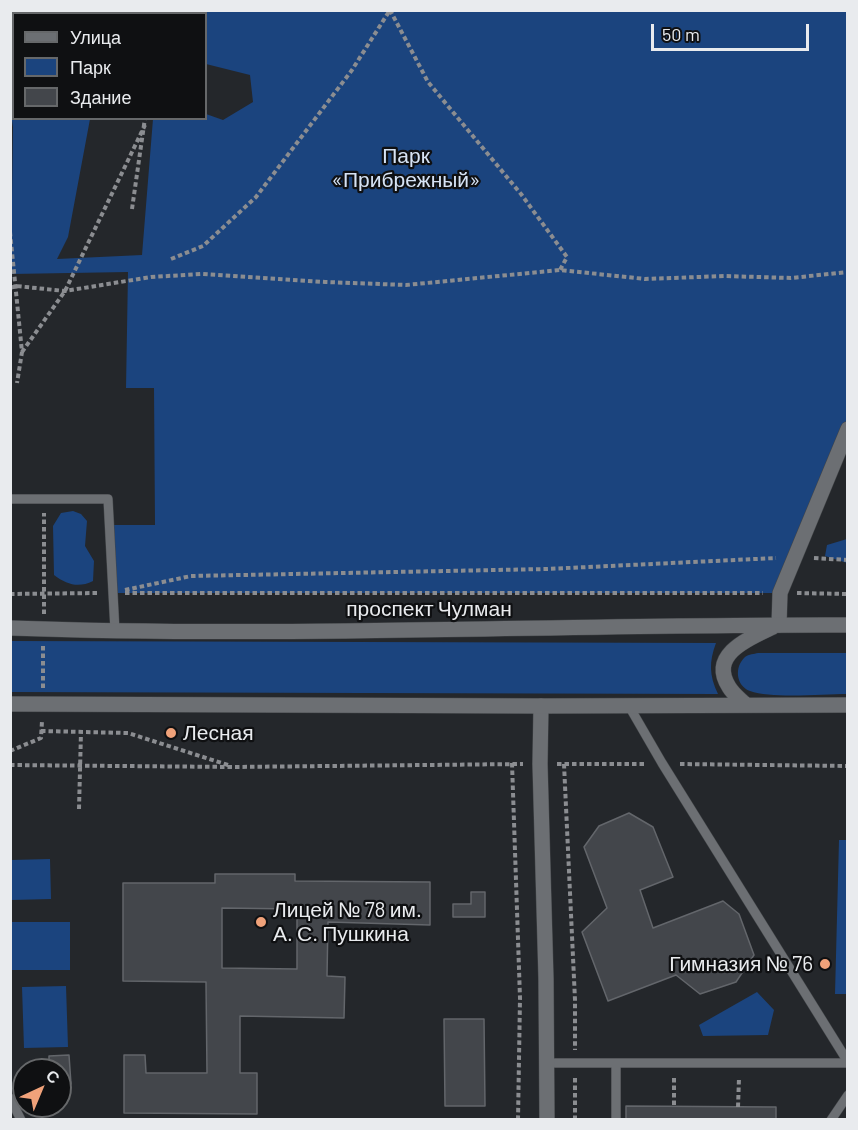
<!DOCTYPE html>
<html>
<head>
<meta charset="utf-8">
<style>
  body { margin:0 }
  #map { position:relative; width:858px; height:1130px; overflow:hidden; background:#24272b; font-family:Barlow,sans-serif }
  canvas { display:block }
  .frame { position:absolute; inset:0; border:12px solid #e9ebee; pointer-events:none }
  .legend { position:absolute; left:12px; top:12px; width:195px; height:108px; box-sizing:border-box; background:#0f1012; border:2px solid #66686a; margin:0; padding:8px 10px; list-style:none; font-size:18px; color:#e9ebee }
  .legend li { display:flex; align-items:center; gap:12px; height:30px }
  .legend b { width:30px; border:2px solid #66686a }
  .north { position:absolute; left:12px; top:1058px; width:60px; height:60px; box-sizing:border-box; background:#0f1012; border:2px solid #66686a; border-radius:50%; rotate:44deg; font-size:16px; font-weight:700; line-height:24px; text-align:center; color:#e9ebee }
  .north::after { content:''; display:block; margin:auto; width:21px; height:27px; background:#f0a27a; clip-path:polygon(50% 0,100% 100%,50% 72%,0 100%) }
  .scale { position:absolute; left:651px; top:24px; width:158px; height:27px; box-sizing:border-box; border:3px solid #e9ebee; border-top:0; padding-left:8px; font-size:18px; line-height:21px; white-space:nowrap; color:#e9ebee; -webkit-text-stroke:4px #0f1012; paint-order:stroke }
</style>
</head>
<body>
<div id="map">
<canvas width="858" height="1130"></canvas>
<div class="frame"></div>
<ul class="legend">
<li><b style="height:8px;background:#6c6f73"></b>Улица</li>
<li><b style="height:16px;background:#1b447e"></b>Парк</li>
<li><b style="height:16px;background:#43464b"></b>Здание</li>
</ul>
<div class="north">С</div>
<div class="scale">50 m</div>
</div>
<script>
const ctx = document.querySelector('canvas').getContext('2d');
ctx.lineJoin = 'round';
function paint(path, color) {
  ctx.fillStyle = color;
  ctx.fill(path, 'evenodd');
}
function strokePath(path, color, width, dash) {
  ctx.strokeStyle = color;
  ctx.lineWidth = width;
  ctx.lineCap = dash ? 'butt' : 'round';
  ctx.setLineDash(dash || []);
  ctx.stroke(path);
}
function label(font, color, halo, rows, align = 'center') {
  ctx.font = font + ' Barlow,sans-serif';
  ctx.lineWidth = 4.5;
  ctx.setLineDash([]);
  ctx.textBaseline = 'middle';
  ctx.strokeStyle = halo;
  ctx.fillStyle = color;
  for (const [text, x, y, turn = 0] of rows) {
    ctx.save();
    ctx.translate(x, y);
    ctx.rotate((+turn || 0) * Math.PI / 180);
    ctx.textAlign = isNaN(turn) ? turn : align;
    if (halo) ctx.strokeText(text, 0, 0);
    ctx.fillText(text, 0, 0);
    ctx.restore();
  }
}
paint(new Path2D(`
  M157,11H847V425L780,593H113L109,525H155L154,388H126L128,272L11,274L13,127C8,99 8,65 13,37L14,118L90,119L68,237L57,259L142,255L153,119L206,118V114L223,120L253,102L250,75L206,64V14L157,13Z
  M73,511L81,514L87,521L85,546L94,561L93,581C79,588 67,585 54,575L53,526L61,513Z
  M847,539V563L825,556L827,545Z
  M11,641L716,643C709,662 709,675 718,694L11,692Z
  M758,653H847V694C823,694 772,699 750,691C736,686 734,667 745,657C749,654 754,654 758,653Z
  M839,840H847V994H835Z
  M50,859L51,899L11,900V860Z
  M11,922H70V970H11Z
  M66,986L68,1047L24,1048L22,987Z
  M757,992L774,1010L768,1035L703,1036L699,1025Z`), '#1b447e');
const building = new Path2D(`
  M629,813L653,827L673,877L640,890L653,928L723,901L739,914L754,955L736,982L700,994L676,975L608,1001L582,932L607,908L584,847L599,826Z
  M215,874H295V881L430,882V925L328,922L327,976L345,977L344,1018L240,1016V1073H257V1114L124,1113V1055H145L146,1073H207L206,982L123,981V883H215ZM222,908L297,909V969L222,968Z
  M471,892H485V917H453V904H471Z
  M444,1019H484L485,1106H445Z
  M69,1055L71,1084H60V1070H49V1056Z
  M626,1106L776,1107V1120H626Z`);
paint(building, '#43464b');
strokePath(building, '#63666b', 1.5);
const service = new Path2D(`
  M10,499H108L115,631
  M629,706L662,763L848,1062
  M547,1063H848
  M616,1064V1120
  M10,1098L21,1120
  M831,1120L848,1095`);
const minor = new Path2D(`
  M779,625L780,593L848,429
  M541,706L540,764L546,979L547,1120`);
const secondary = new Path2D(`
  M10,628C290,638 569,624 848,625
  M10,704L541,706L848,705
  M746,705C740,699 733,694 729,687C708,654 750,638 773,627`);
strokePath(service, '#424548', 10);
strokePath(minor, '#424548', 16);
strokePath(secondary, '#424548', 16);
strokePath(new Path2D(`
  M132,10L138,14
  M390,10L428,82L521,194L567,257L560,270
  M148,14V10
  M132,209L145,118
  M10,232L22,352L17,383
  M171,259L203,246L256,197L352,70L390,10
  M10,288L16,286L65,291L151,277L202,274L325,282L406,285L560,270L645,279L725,276L791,278L848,272
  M22,352L65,291L145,125
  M814,558L848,560
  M125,590L191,576L547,569L776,558
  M125,593H763
  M797,593L848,594
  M10,594L100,593
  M44,614V513
  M43,688V645
  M41,731L128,733L228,765
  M10,751L41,738L42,721
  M512,763L520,998L518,1120
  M557,764H646
  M564,764L575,1000V1050
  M680,764L848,766
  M10,765L232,767L523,764
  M79,809L81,732
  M674,1078V1107
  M738,1107L739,1078
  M575,1120V1075`), '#8b8d91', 4, [4.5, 3]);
strokePath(service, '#6c6f73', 9);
strokePath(minor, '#6c6f73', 15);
strokePath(secondary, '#6c6f73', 15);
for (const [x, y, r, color] of [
  [171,733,6,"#f0a27a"],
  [261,922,6,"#f0a27a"],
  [825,964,6,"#f0a27a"]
]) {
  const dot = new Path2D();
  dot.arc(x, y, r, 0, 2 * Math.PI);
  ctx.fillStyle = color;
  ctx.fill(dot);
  strokePath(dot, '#0f1012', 2);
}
label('21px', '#d6e3f5', '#0f1012', [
  ["Парк",406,156],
  ["«Прибрежный»",406,180]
]);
label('21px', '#e9ebee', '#0f1012', [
  ["проспект Чулман",429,609]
]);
label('21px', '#e9ebee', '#0f1012', [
  ["Лесная",183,733],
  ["Лицей № 78 им.",273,910],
  ["А. С. Пушкина",273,934],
  ["Гимназия № 76",813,964,"right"]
], 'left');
</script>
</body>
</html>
